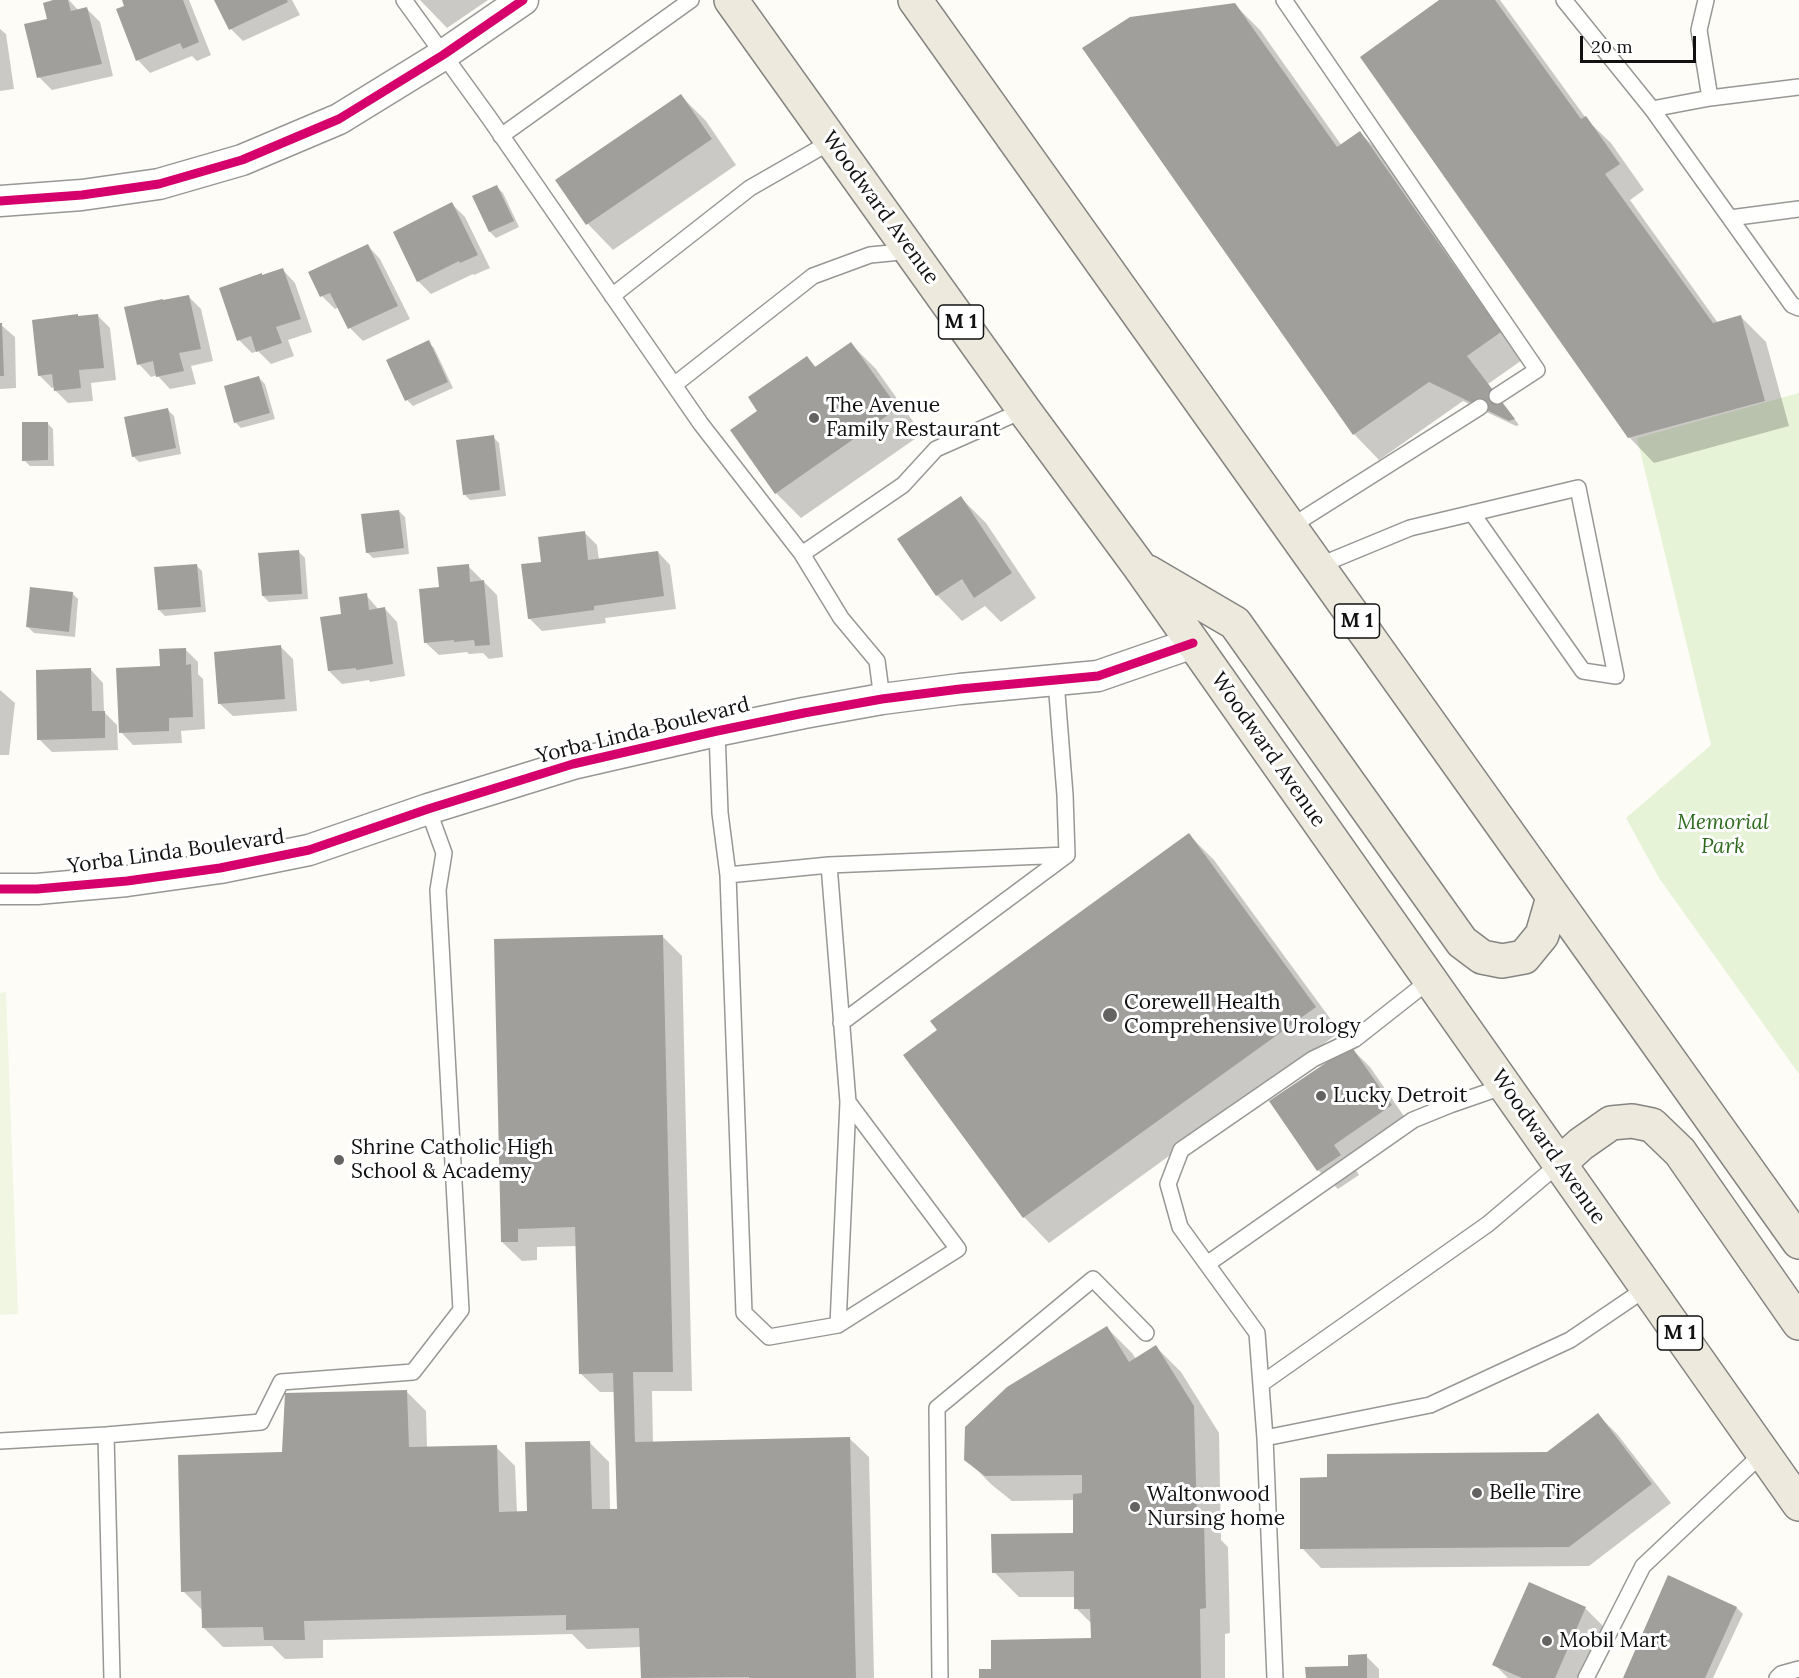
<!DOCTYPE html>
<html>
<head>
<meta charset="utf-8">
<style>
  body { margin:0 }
  #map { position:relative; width:1799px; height:1678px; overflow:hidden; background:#fdfcf7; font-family:Lora,serif }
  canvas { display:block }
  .scale { position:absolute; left:1580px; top:36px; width:116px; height:27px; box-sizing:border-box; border:3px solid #111; border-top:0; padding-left:8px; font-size:18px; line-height:21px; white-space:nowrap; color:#111; -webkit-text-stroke:4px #fff; paint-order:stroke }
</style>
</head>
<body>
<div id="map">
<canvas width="1799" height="1678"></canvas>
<div class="scale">20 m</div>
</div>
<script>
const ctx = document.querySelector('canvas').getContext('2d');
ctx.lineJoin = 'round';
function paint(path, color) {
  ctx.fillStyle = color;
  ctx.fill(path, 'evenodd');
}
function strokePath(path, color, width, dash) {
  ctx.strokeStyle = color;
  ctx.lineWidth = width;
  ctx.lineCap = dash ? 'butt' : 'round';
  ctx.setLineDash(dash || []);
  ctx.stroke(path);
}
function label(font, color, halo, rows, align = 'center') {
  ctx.font = font + ' Lora,serif';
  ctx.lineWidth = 6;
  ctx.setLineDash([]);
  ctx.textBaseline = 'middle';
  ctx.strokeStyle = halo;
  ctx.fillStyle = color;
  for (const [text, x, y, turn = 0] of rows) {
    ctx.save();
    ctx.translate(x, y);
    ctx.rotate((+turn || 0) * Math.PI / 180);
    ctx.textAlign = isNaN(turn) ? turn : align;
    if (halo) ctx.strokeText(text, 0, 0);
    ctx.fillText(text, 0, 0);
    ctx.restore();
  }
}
paint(new Path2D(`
  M1799,393V1074L1659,878L1626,818L1711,745L1637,438Z`), '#e7f3d7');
paint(new Path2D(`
  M6,992L18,1314L0,1315V993Z`), '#f0f6e1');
paint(new Path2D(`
  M58,0H69L79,11L87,9L100,22L113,76L52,90L39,77L49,20Z
  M123,0H189L211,55L197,61L192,56L150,73L138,60Z
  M216,0H292L300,15L243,41L231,29Z
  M420,0H488L447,28Z
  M1442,0H1500L1588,121L1611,143L1644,190L1630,200L1718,323L1740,316L1766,342L1789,426L1654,463L1629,437Z
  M1235,5L1260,30L1342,146L1360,133L1386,158L1525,358L1488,384L1519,425L1516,426L1463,401L1379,460L1354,434Z
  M0,29L6,34L14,89L0,91Z
  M681,96L706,121L736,165L613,250L588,224L557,180Z
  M497,187L503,193L519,227L496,238L490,232L474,197Z
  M452,204L465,217L490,268L474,275L473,274L431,294L418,281Z
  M368,246L380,259L410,319L363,341L350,328L339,307L335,309L322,296L310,273Z
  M283,270L295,283L312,332L288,340L294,356L271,364L258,351L252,353L239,340Z
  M188,296L201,309L213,361L191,366L196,384L170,389L157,375L151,377L139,364Z
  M97,315L110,328L116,380L91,383L93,401L68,403L55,390V387L52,388L39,375L79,317Z
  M0,324L15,337L16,388L0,389Z
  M428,342L434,348L453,388L413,406L407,400L388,361Z
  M851,344L876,369L922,434L801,518L776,493L759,411L807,358L817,368Z
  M259,378L265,384L275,419L241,428L235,422Z
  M168,410L174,416L181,454L139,462L133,456Z
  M47,423L53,429L54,466H30L24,460Z
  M493,437L499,443L506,496L470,500L464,494Z
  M961,498L986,523L1036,598L1001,622L985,606L962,621L937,595L899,540Z
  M399,511L405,517L409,554L373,558L367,552Z
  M584,532L597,545L599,560L658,552L670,565L676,609L605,618L606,623L542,631L529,618L543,563Z
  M299,552L305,558L308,599L269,602L263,596Z
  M196,565L202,571L206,612L165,616L159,610Z
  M468,566L481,579V582H484L497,595L503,657L489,659L483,653L469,654L467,652L439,655L426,643L441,588Z
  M72,593L78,599L75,637L34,633L28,627Z
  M366,595L379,610L385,609L397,622L405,676L370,682L369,680L342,684L329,671L343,615Z
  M280,646L293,659L297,711L233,716L220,704Z
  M185,649L198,662V674L203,679L205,729L181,731L182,743L133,745L121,732Z
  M91,670L103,683L104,712L117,725L118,750L52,752L39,739Z
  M0,690L15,703L9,755H0Z
  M1189,835L1214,860L1340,1032L1049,1243L1024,1217L905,1055Z
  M663,937L682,956L692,1391H652L653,1443L849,1438L869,1457L874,1678H642L641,1647L587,1649L572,1634L323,1640V1658L285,1659L272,1646L223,1647L203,1627V1611L183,1591L284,1454L407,1392L426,1411L427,1448L496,1447L515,1466L517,1513H528L590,1443L609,1462L610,1510H618L615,1392H600L580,1373L577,1246L537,1247V1260L522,1261L502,1242Z
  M1351,1048L1370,1067L1410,1125L1352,1164L1359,1175L1338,1189L1318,1170Z
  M1107,1328L1132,1353L1136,1359L1156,1347L1181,1372L1219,1433L1221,1540L1228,1547L1230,1633L1225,1634V1678H980L993,1671L1092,1640V1624L1076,1608L1075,1597H1019L994,1572L1075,1534L1074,1500L1012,1501L992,1485L966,1459Z
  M1598,1415L1617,1434L1671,1503L1589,1566L1321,1568L1302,1548L1328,1479L1548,1454Z
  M1668,1577L1737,1608L1743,1614L1713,1678H1625Z
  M1530,1584L1586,1609L1605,1628L1583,1678H1508L1494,1664Z
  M1366,1656L1379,1669V1678H1307L1349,1667Z`), '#0003');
paint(new Path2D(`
  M53,0H68L71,11L87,7L102,64L37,78L24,24L47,19L43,3Z
  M122,0H183L199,42L183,49L180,43L136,61L116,9L124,6Z
  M214,0H287L288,2L229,30Z
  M1439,0H1495L1581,119L1586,116L1620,164L1605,174L1713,323L1741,315L1765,401L1628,438L1360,57Z
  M1235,3L1337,147L1360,131L1501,332L1467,356L1515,419L1509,421L1429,382L1353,435L1082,48L1130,17Z
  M681,94L712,139L586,225L555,180Z
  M497,185L514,221L489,232L472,196Z
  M452,202L478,255L460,263L459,261L417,282L393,232Z
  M368,244L398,306L348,329L330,293L320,297L308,272Z
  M283,268L301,319L276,327L282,343L256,352L251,336L237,341L219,288L262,273V275Z
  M189,295L201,349L179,353L184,371L156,377L153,361L137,365L124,307L163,299V300Z
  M78,314V316L98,314L104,368L79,370L81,388L54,391L52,374L38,376L32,320Z
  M0,323H2L4,376H0Z
  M429,340L448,382L405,401L386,360Z
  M851,342L898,408L775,494L730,430L757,411L748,397L807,356L815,367Z
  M259,376L270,413L234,423L224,386Z
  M168,408L176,448L132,457L124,417Z
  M22,422H48V460L22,461Z
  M494,435L500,490L463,495L456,440Z
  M961,496L1012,573L974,598L962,579L936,596L897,539Z
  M399,510L404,548L366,553L361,514Z
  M585,531L588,560L658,551L664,596L594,606V610L528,619L521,564L541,562L538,537Z
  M299,550L302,594L262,596L258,553Z
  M197,564L201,607L158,610L154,567Z
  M469,564L470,582L484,580L490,645L475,646L474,640L454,642V640L424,643L419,589L439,587L437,567Z
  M30,587L73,592L69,632L26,627Z
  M367,593L369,610L385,607L393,664L356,670V668L328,671L320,617L341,614L339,597Z
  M281,645L285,699L218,704L214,652Z
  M186,648V665L191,664L193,717L169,718V731L119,733L116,668L160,666L159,649Z
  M91,668L92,711H105V738L37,740L36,670Z
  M1189,833L1316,1007L1023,1218L903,1055L937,1030L930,1021Z
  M663,935L673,1372H633L635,1442L850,1437L856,1678H749V1677L641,1678L639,1628L566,1630V1615L304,1621L305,1640H264L263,1627L202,1628L201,1591L181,1592L178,1455L282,1452L285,1393L407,1390L409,1447L497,1445L499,1512L527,1511L525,1442L590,1441L592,1509H617L613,1373L579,1374L575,1227L518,1229V1242H501L494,939Z
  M1351,1046L1392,1105L1334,1145L1341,1155L1317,1171L1269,1101Z
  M1107,1326L1129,1362L1156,1345L1194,1406L1197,1521L1204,1520L1206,1608L1200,1609L1201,1678H979V1669H991V1640L1091,1638L1090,1609H1074V1571L992,1573L991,1534L1073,1533V1494L1082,1493V1475L985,1476L964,1460L965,1427L1007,1387Z
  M1598,1413L1652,1484L1569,1547L1300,1549V1478L1327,1477V1454L1547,1452Z
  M1668,1575L1737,1607L1705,1678H1623Z
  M1529,1582L1586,1607L1555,1678H1522L1492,1665Z
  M1367,1654V1678H1306L1305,1667L1348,1666V1655Z`), '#a19f9c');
const service = new Path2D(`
  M404,0L490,119L701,424L802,554L841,618L877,661L882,699
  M1284,0L1537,370L1497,396
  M1564,0L1652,109L1792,305L1799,308
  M1710,98L1799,87
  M1652,109L1710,98L1699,30L1706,0
  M501,136L691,0
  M1730,218L1799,209
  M612,296L750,188L832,141
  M674,385L813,276L870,255L911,251
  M1290,527L1480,407
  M802,554L903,485L936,449L1024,410
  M1318,566L1410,528L1578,488L1616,676L1583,671L1472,513
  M1056,681L1065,795L1067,855
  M717,731L720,813L728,875L744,1313L769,1337L838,1325L958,1249L848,1102L829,865L728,875
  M829,865L1067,855L841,1023
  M1207,1264L1413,1120L1450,1105L1505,1086
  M838,1325L848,1102
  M1261,1384L1488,1224L1560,1163
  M106,1435L112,1678
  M1265,1438L1430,1405L1570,1340L1648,1287
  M0,1441L106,1435L261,1422L281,1382L413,1372L461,1310L438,890L444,853L428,809
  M940,1678L937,1408L1093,1279L1146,1333
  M1275,1678L1265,1438L1257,1333L1180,1227L1168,1184L1181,1150L1313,1059L1355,1039L1430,980
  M1586,1678L1643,1566L1763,1453
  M1777,1678L1781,1674L1799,1669`);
const minor = new Path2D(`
  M0,201L82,195L159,184L242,160L339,119L443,55L523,0
  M0,889H37L127,881L220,868L309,850L428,809L573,764L717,731L804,713L882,699L960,689L1098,676L1193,643`);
const primary = new Path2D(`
  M731,0L1024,410L1139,566L1799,1504
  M915,0L1799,1242
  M1148,572L1235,623L1462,942L1482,957L1502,961L1524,957L1542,935L1553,897
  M1560,1163L1581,1144L1611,1123L1632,1121L1652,1125L1680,1152L1799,1323`);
strokePath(service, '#979795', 18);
strokePath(minor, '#979795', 33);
strokePath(primary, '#858482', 36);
strokePath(service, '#fffffe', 15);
strokePath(minor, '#fffffe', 30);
strokePath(primary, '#ede9dc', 33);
strokePath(new Path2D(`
  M0,201L82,195L159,184L242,160L339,119L443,55L523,0
  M0,889H37L127,881L220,868L309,850L428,809L573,764L717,731L804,713L882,699L960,689L1098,676L1193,643`), '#d6006c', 9);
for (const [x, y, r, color] of [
  [814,418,6,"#646362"],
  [1110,1015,8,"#646362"],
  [1321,1096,6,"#646362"],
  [339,1160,6,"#646362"],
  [1477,1493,6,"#646362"],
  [1135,1507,6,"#646362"],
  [1547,1641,6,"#646362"]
]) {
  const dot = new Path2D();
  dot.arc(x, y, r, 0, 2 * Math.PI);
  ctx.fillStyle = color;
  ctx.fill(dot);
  strokePath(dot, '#fff', 2);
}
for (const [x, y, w] of [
  [961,322,45],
  [1357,621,45],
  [1680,1333,45]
]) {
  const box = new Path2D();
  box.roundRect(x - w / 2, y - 17, w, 34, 4.5);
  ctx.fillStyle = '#fff';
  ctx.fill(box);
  strokePath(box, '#111', 1.5);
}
label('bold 20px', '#111', null, [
  ["M 1",961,322],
  ["M 1",1357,621],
  ["M 1",1680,1333]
]);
label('21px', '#111', '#fff', [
  ["Woodward Avenue",880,208,54],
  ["Yorba Linda Boulevard",643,731,-14],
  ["Woodward Avenue",1268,750,55],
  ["Yorba Linda Boulevard",176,852,-8],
  ["Woodward Avenue",1548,1147,55]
]);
label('21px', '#111', '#fff', [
  ["The Avenue",826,406],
  ["Family Restaurant",826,430],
  ["Corewell Health",1124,1003],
  ["Comprehensive Urology",1124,1027],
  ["Lucky Detroit",1333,1096],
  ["Shrine Catholic High",351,1148],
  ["School & Academy",351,1172],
  ["Belle Tire",1489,1493],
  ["Waltonwood",1147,1495],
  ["Nursing home",1147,1519],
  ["Mobil Mart",1559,1641]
], 'left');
label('italic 21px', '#2f6b1f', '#fff', [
  ["Memorial",1723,823],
  ["Park",1723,847]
]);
</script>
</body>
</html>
